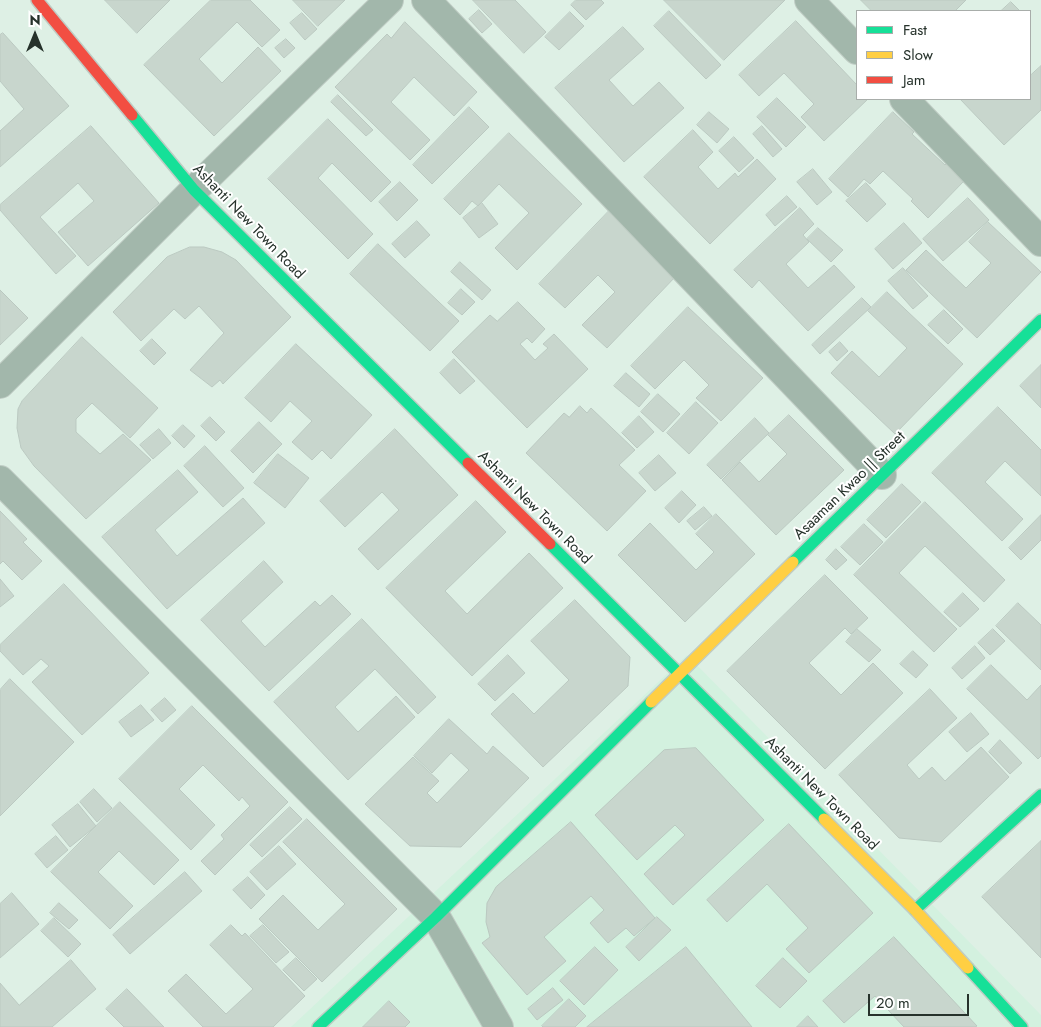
<!DOCTYPE html>
<html>
<head>
<meta charset="utf-8">
<style>
  body { margin:0 }
  #map { position:relative; width:1041px; height:1027px; overflow:hidden; background:#def0e5; font-family:Jost,sans-serif }
  canvas { display:block }
  .legend { position:absolute; left:856px; top:10px; width:175px; height:90px; box-sizing:border-box; background:#fff; border:1px solid #a8adaa; margin:0; padding:6px 9px; list-style:none; font-size:15px; color:#26322b }
  .legend li { display:flex; align-items:center; gap:10px; height:25px }
  .legend b { width:25px; border:1px solid #a8adaa }
  .north { position:absolute; left:10px; top:10px; width:50px; height:50px; -webkit-text-stroke:4px #fff; paint-order:stroke; rotate:0deg; font-size:14px; font-weight:700; line-height:20px; text-align:center; color:#26322b }
  .north::after { content:''; display:block; margin:auto; width:18px; height:22px; background:#26322b; clip-path:polygon(50% 0,100% 100%,50% 72%,0 100%) }
  .scale { position:absolute; left:868px; top:994px; width:101px; height:22px; box-sizing:border-box; border:2px solid #26322b; border-top:0; padding-left:6px; font-size:15px; line-height:18px; white-space:nowrap; color:#26322b; -webkit-text-stroke:4px #fff; paint-order:stroke }
</style>
</head>
<body>
<div id="map">
<canvas width="1041" height="1027"></canvas>
<ul class="legend">
<li><b style="height:6px;background:#16e098"></b>Fast</li>
<li><b style="height:6px;background:#ffcf43"></b>Slow</li>
<li><b style="height:6px;background:#f24e42"></b>Jam</li>
</ul>
<div class="north">N</div>
<div class="scale">20 m</div>
</div>
<script>
const ctx = document.querySelector('canvas').getContext('2d');
ctx.lineJoin = 'round';
function paint(path, color) {
  ctx.fillStyle = color;
  ctx.fill(path, 'evenodd');
}
function strokePath(path, color, width, dash) {
  ctx.strokeStyle = color;
  ctx.lineWidth = width;
  ctx.lineCap = dash ? 'butt' : 'round';
  ctx.setLineDash(dash || []);
  ctx.stroke(path);
}
function label(font, color, halo, rows, align = 'center') {
  ctx.font = font + ' Jost,sans-serif';
  ctx.lineWidth = 4;
  ctx.setLineDash([]);
  ctx.textBaseline = 'middle';
  ctx.strokeStyle = halo;
  ctx.fillStyle = color;
  for (const [text, x, y, turn = 0] of rows) {
    ctx.save();
    ctx.translate(x, y);
    ctx.rotate((+turn || 0) * Math.PI / 180);
    ctx.textAlign = isNaN(turn) ? turn : align;
    if (halo) ctx.strokeText(text, 0, 0);
    ctx.fillText(text, 0, 0);
    ctx.restore();
  }
}
paint(new Path2D(`
  M687,655L1041,1015V1027H291Z`), '#d3f1df');
const building = new Path2D(`
  M105,0H170L137,33Z
  M211,0H250L280,30L262,47L237,22L199,59L222,83L258,47L281,71L214,136L144,65Z
  M293,0H345L318,26Z
  M473,0H515L546,32L524,53Z
  M576,0H601L604,3L586,20L571,5Z
  M664,0H785L724,60Z
  M861,0H966L955,11H872Z
  M1011,2L1020,11H1001Z
  M479,10L492,24L482,33L469,19Z
  M669,11L721,65L706,79L654,26Z
  M570,12L584,26L559,50L545,37Z
  M302,13L317,29L305,40L290,23Z
  M796,21L857,85V99H868L824,141L801,117L814,104L784,73L759,96L739,75Z
  M405,22L477,92L454,116L414,77L391,102L430,140L410,160L335,87L387,34L391,38Z
  M623,27L644,49L609,80L633,106L659,82L684,108L624,162L555,88Z
  M3,33L69,106L0,167V131L24,109L0,81V35Z
  M286,39L295,48L284,58L275,48Z
  M1041,66V110L1004,145L960,99H1030V76Z
  M338,95L373,130L366,136L331,102Z
  M777,98L806,127L786,147L757,117Z
  M469,107L489,127L432,184L413,165Z
  M709,112L729,129L717,143L697,125Z
  M893,112L914,132L912,134L945,165L947,163L965,180L928,218L911,201L913,199L883,171L870,184L864,179L848,197L829,179Z
  M328,119L391,182L371,202L332,163L318,178L373,234L348,259L268,179Z
  M91,126L159,203L88,266L58,232L94,201L78,183L40,217L76,256L56,274L0,210V205Z
  M762,126L782,149L773,157L753,134Z
  M693,130L713,152L698,167L718,189L735,173L738,177L757,159L776,179L710,244L644,177Z
  M509,133L582,204L517,270L495,248L529,213L499,184L478,206L472,201L460,215L444,199Z
  M734,137L754,158L739,172L719,151Z
  M813,169L832,192L817,205L797,182Z
  M400,182L418,200L397,221L379,202Z
  M866,183L886,204L867,222L846,201Z
  M787,196L797,207L775,226L766,215Z
  M968,198L989,220L943,261L923,239Z
  M482,203L498,224L479,238L463,218Z
  M800,208L814,224L803,235L809,242L786,264L808,288L834,265L855,287L808,331L759,280L752,288L734,270Z
  M610,210L678,274L607,348L582,325L615,292L598,275L565,308L539,284Z
  M417,221L430,235L405,258L392,244Z
  M988,222L1041,272L977,338L906,270L926,250L966,288L991,263L969,242Z
  M904,223L922,243L893,269L875,249Z
  M818,228L843,250L831,262L807,239Z
  M378,244L459,321L430,351L350,274Z
  M190,247H204L222,252L236,260L291,317L223,384L220,380L212,387L190,370L224,333L199,306L185,319L174,309L141,341L113,312L167,257Z
  M460,262L491,290L482,300L451,272Z
  M903,268L928,296L913,309L888,281Z
  M461,289L475,302L462,315L448,303Z
  M0,290L28,318L0,345Z
  M887,292L963,364L895,434L831,373L852,351L879,377L907,348L868,311Z
  M862,298L871,307L820,354L812,345Z
  M518,302L545,329L532,343L527,338L520,344L535,360L548,348L543,344L554,334L588,369L527,428L452,352L490,315L497,321Z
  M688,307L763,378L721,421L696,398L709,385L684,360L655,389L631,366Z
  M944,310L963,329L948,344L928,325Z
  M82,337L158,408L130,438L92,403L76,419V432L100,454L123,434L151,460L86,519L34,466L21,448L17,428L18,409L22,401Z
  M152,339L166,353L154,365L140,351Z
  M840,342L848,351L837,361L829,352Z
  M296,344L372,415L331,459L322,450L312,460L292,442L312,421L290,401L271,422L245,398Z
  M454,359L475,381L460,394L440,373Z
  M1041,365V408L1020,386Z
  M626,373L650,394L639,407L614,386Z
  M658,394L680,414L663,432L641,412Z
  M696,402L718,423L689,454L667,433Z
  M580,406L587,413L591,408L635,450L619,465L646,491L607,531L526,453L564,413L569,417Z
  M998,407L1041,450V496L1005,461L985,482L1023,519L1002,541L932,473Z
  M789,415L844,470L776,535L722,480L740,462L759,482L787,454L768,435Z
  M639,416L654,432L637,448L622,433Z
  M210,417L225,432L216,441L201,426Z
  M755,418L769,433L721,479L707,465Z
  M259,422L282,444L253,473L231,451Z
  M183,425L195,436L184,448L172,436Z
  M159,429L171,443L153,459L140,445Z
  M395,429L458,495L378,570L358,549L399,510L382,492L345,527L320,501Z
  M205,446L244,488L223,507L184,466Z
  M278,454L309,478L285,508L254,483Z
  M659,455L676,473L655,491L639,473Z
  M178,470L198,492L155,530L177,556L243,498L265,523L167,609L102,537Z
  M902,484L921,502L886,538L867,520Z
  M682,491L696,505L679,523L665,508Z
  M476,501L506,532L445,591L467,614L529,553L563,588L472,676L386,588Z
  M925,502L1005,580L984,602L925,546L899,573L957,629L934,652L854,575Z
  M704,507L712,516L695,530L687,521Z
  M0,511L27,539L23,542L42,561L22,580L3,561L0,564Z
  M716,514L755,554L685,622L618,555L650,523L696,570L714,552L696,534Z
  M1041,515V540L1021,560L1009,548Z
  M864,524L883,542L860,565L841,547Z
  M836,549L847,560L836,570L826,560Z
  M264,561L283,582L241,621L265,647L315,601L320,606L332,595L351,614L269,691L201,620Z
  M825,575L868,618L851,634L845,628L809,663L841,695L873,663L903,693L825,769L727,671Z
  M0,579L14,596L0,607Z
  M64,584L149,673L82,735L32,682L49,666L41,659L23,675L0,651V645Z
  M963,593L979,609L960,627L944,612Z
  M575,600L630,657L628,686L543,767L491,714L513,693L534,714L569,680L531,641Z
  M1018,603L1041,625V670L996,626Z
  M362,619L436,697L418,714L375,669L335,707L358,732L396,696L415,717L348,780L274,702Z
  M857,629L881,650L869,662L846,642Z
  M993,629L1005,641L990,655L978,643Z
  M975,646L985,658L962,679L952,668Z
  M913,651L928,665L916,678L900,664Z
  M508,655L525,673L495,701L478,684Z
  M991,665L1027,700L1041,685V756L1038,759L967,689Z
  M10,679L74,742L0,816V690Z
  M930,689L957,718L907,765L919,779L932,767L945,781L981,747L1009,777L941,842L899,838L839,775Z
  M165,698L176,710L162,722L151,710Z
  M141,705L154,720L131,737L119,722Z
  M192,706L288,802L215,875L201,861L224,839L221,835L250,806L242,797L239,801L203,765L179,789L215,825L191,850L119,779Z
  M971,713L989,734L967,752L949,732Z
  M449,719L487,754L493,746L529,778L461,847L410,846L365,804L413,757L439,781L427,793L437,803L469,770L451,753L432,773L414,756Z
  M1000,740L1022,763L1010,774L989,752Z
  M696,748L764,820L673,905L644,874L685,835L675,825L637,860L595,815L664,750Z
  M94,789L112,808L97,822L80,802Z
  M120,802L179,860L154,885L119,851L98,872L133,906L110,929L51,872Z
  M78,804L96,826L70,847L52,825Z
  M290,807L302,819L262,857L250,845Z
  M307,819L397,909L322,982L259,919L283,895L318,930L345,904L283,842Z
  M571,822L655,918L634,936L626,928L608,943L590,923L604,910L591,896L544,937L566,961L527,995L482,943L490,937L486,922L487,903L496,887Z
  M789,824L873,913L809,973L786,949L808,928L767,884L727,922L707,900Z
  M56,836L68,850L47,868L35,854Z
  M1041,841V958L982,897Z
  M279,846L296,864L267,890L250,872Z
  M185,872L202,891L130,954L113,935Z
  M248,877L265,895L251,909L233,890Z
  M12,893L39,924L0,958V904Z
  M59,903L78,920L69,929L50,913Z
  M657,917L671,930L639,961L626,947Z
  M54,918L81,944L68,957L41,931Z
  M231,925L242,936L245,933L305,996L273,1027H203L168,991L186,974L226,1014L253,989L210,945Z
  M263,925L289,952L276,963L250,936Z
  M894,937L977,1026L975,1027H904L875,996L844,1023L823,1001Z
  M595,947L618,970L584,1005L560,981Z
  M686,947L752,1027H587Z
  M296,958L317,979L304,991L283,970Z
  M783,958L807,981L780,1008L756,986Z
  M71,960L96,989L52,1027H0V983L19,1005Z
  M553,988L563,1000L537,1020L528,1009Z
  M127,989L164,1027H124L106,1009Z
  M569,999L586,1016L575,1027H543L542,1026Z
  M389,1001L410,1022L405,1027H363Z
  M808,1016L818,1027H797Z`);
paint(building, '#c8d6cd');
strokePath(building, '#bbc9c1', 1);
const street = new Path2D(`
  M426,0L882,475
  M809,0L857,50
  M904,99L1041,242
  M0,384L194,190L389,0
  M0,480L436,917L499,1027`);
const fast = new Path2D(`
  M132,115L194,190L468,463
  M550,544L824,819
  M793,562L1041,320
  M915,910L1041,795
  M968,968L1022,1027
  M318,1027L436,917L651,702`);
const slow = new Path2D(`
  M651,702L793,562
  M824,819L915,910L968,968`);
const jam = new Path2D(`
  M37,0L132,115
  M468,463L550,544`);
strokePath(street, '#bfccc4', 30);
strokePath(fast, '#bfccc4', 14);
strokePath(slow, '#bfccc4', 14);
strokePath(jam, '#bfccc4', 14);
strokePath(street, '#a2b7ab', 28);
strokePath(fast, '#16e098', 11);
strokePath(slow, '#ffcf43', 11);
strokePath(jam, '#f24e42', 11);
label('15px', '#26322b', '#fff', [
  ["Ashanti New Town Road",248,222,46],
  ["Asaaman Kwao || Street",850,486,-44],
  ["Ashanti New Town Road",534,508,45],
  ["Ashanti New Town Road",821,794,45]
]);
</script>
</body>
</html>
